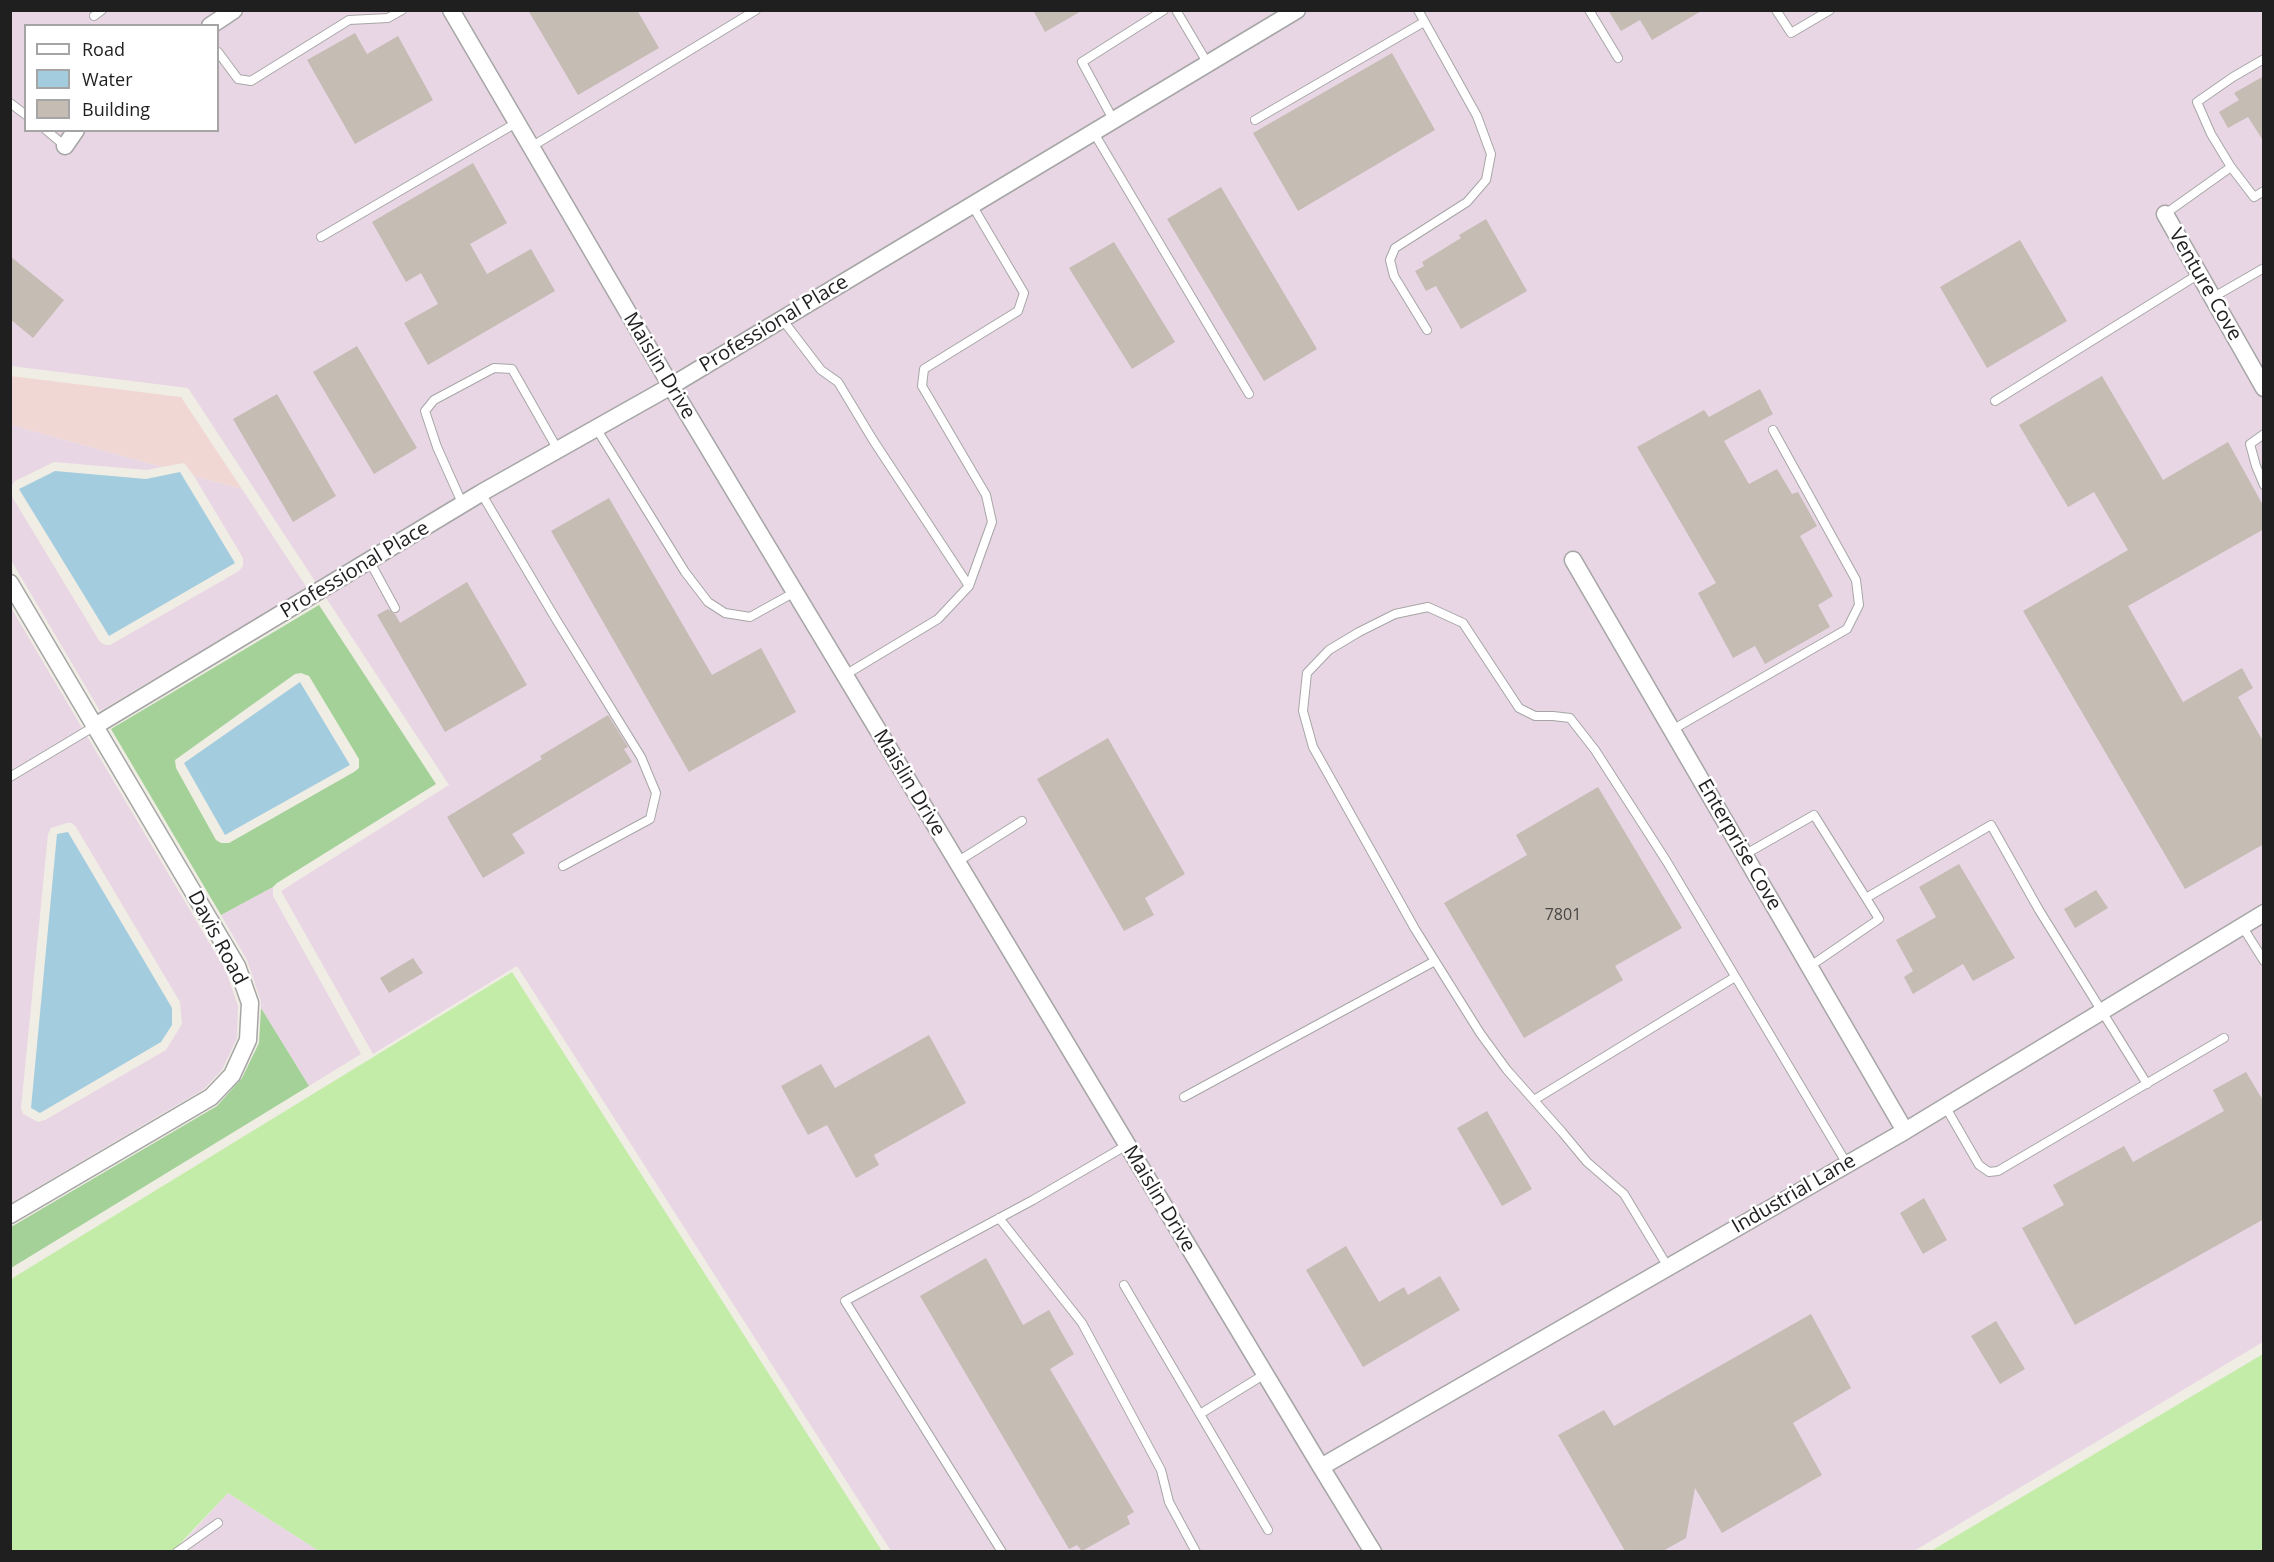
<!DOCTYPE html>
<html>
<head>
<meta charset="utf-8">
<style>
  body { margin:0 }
  #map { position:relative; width:2274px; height:1562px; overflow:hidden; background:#f0ede4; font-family:"Open Sans",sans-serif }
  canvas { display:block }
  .frame { position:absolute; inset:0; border:12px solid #1f1f1f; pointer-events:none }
  .legend { position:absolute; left:24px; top:24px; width:195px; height:108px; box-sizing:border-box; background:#fff; border:2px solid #a5a5a5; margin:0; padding:8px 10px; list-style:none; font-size:18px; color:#1f1f1f }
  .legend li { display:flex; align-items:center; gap:12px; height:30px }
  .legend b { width:30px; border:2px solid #a5a5a5 }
</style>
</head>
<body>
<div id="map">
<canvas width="2274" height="1562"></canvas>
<div class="frame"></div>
<ul class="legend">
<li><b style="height:8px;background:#fff"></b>Road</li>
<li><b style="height:16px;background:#a3ccdf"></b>Water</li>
<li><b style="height:16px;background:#c5bcb4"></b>Building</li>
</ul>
</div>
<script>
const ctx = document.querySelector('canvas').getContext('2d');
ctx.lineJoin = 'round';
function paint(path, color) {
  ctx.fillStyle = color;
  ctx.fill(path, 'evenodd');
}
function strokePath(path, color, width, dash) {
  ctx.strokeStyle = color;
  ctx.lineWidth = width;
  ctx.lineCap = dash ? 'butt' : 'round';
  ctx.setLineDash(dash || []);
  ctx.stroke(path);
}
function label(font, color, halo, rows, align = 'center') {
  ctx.font = font + ' "Open Sans",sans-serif';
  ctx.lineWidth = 5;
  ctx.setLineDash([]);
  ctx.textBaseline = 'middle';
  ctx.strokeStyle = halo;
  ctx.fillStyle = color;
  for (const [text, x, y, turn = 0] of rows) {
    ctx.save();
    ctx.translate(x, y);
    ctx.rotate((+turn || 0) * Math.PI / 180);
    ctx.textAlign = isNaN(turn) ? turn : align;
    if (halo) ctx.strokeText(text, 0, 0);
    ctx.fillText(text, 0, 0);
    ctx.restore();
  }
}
paint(new Path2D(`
  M10,376L181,397L242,489L194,476L184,463L162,467L11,425Z`), '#f1d7d3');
paint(new Path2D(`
  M11,11H2263V1342L1914,1551H891L517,966L373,1054L281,891L449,785L188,388L11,366ZM26,26H218V130H26Z
  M11,425L162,467L147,470L54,462L15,481L11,486Z
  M194,476L242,489L307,588L100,711L11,560V495L100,642L105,645H110L239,571L243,566V558Z
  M10,606L226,971L238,1006L237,1038L222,1070L204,1089L11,1203ZM67,823H72L76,827L180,1002L182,1024L166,1050L45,1120L38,1122L23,1114L21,1108L48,834L51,828Z
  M273,887V896L361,1054L309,1086L261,1008V1002L247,960L221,915Z
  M228,1493L319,1551L174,1552Z`), '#e9d6e4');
paint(new Path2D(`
  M512,972L882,1551H319L228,1493L173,1551L11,1552V1279Z
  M2263,1354V1551H1931Z`), '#c4eca9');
paint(new Path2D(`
  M319,605L436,784L277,883L273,887L221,915L111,729ZM301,673L309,676L359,759V768L354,772L229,843H221L216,840L176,768L175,760L295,674Z
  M261,1008L309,1086L11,1268V1227L217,1106L242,1078L259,1043Z`), '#a3d198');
paint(new Path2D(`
  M55,471L146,479L180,472L235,563L109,636L19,489Z
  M300,682L350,765L225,835L184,763Z
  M68,832L172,1008V1025L161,1042L40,1113L31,1108L57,834Z`), '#a3ccdf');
paint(new Path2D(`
  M528,10H637L659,48L578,95Z
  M1033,10H1083L1045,32Z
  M1608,10H1703L1652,40L1640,20L1621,31Z
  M355,33L367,54L398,36L433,100L355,144L307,60Z
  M1392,53L1435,130L1298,211L1253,133Z
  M2264,76V142L2248,117L2228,128L2219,112L2239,100L2234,93Z
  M473,163L507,223L470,244L487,274L531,249L555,291L428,365L404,323L438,304L421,273L406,282L372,222Z
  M1221,187L1317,349L1264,381L1167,219Z
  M1486,219L1527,291L1461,329L1436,286L1426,291L1415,271L1424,266L1422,262L1461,238L1459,235Z
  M2020,240L2067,321L1987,368L1940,287Z
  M1114,242L1175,342L1132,369L1069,268Z
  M10,256L64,300L33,338L10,319Z
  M357,346L417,448L374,474L313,372Z
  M2102,376L2163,480L2228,442L2264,507V529L2128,606L2183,702L2242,668L2253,688L2238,697L2264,743V844L2185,889L2023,611L2128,550L2094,492L2068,507L2019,425Z
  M1760,389L1773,414L1724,441L1749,484L1777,469L1792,494L1798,492L1817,526L1800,536L1833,596L1818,605L1830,627L1765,664L1755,646L1733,658L1698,593L1716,583L1637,447L1704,410L1709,417Z
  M277,394L336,496L293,522L233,419Z
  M609,498L712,675L761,648L796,712L689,772L551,531Z
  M467,582L527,685L445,732L377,615L388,609L395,614L400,623Z
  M608,715L628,747L624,749L632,762L512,834L525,853L483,878L447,817L542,759L540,756Z
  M1108,738L1185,874L1145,898L1154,915L1124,931L1037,779Z
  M1598,787L1682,928L1615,966L1623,980L1524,1038L1444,903L1527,855L1516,835Z
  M1959,864L2015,958L1973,981L1963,964L1913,994L1904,977L1913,971L1896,940L1936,917L1919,887Z
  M2096,890L2108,908L2075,928L2064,909Z
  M413,958L423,973L389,993L380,978Z
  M929,1035L966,1103L874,1155L879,1165L856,1178L827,1125L808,1135L781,1086L821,1064L835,1088Z
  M2246,1072L2264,1102V1219L2075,1325L2022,1228L2064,1205L2053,1185L2124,1146L2133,1162L2224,1111L2213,1090Z
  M1487,1111L1532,1189L1502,1206L1457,1128Z
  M1924,1198L1947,1240L1923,1254L1900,1213Z
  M1346,1246L1379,1302L1404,1287L1408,1295L1440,1276L1460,1310L1363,1367L1306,1270Z
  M986,1258L1023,1325L1049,1310L1074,1354L1050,1369L1134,1512L1127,1516L1130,1524L1082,1551L1077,1545L1069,1549L920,1296Z
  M1811,1314L1851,1388L1793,1423L1822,1475L1722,1533L1695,1488L1686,1538L1663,1551H1625L1558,1435L1604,1410L1614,1426Z
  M1996,1321L2025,1369L2000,1384L1971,1336Z`), '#c5bcb4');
const lane = new Path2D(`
  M1176,10L1208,64
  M1418,10L1477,116L1491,154L1486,180L1467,202L1395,248L1390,260L1394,276L1427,330
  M1589,10L1618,58
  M1776,10L1791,33L1830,10
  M94,16L102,10
  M218,52L238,79L251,81L349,20L388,18L402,10
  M10,103L26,115
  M1255,120L1424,22
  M1114,121L1082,62L1164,10
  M46,130L65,146
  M1094,133L1249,394
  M531,147L756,10
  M2231,167L2211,134L2197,102L2233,77L2264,59
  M2165,214L2231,167L2254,197L2264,191
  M321,237L516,123
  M2212,298L2264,268
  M782,319L821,370L838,382L873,440L969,586
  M1995,401L2199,274
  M596,428L685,572L708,602L725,613L750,617L795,592
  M2264,434L2250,444L2256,466L2264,485
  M481,493L557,621L641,757L656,793L650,819L563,866
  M463,505L437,447L425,411L434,400L494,368L512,369L558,450
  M370,562L395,608
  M845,675L938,619L969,586L992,522L986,495L922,386L924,369L1018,311L1024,293L972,205
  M1672,730L1847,629L1859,605L1856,580L1773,430
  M10,777L95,726
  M1744,855L1814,815L1866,898L1991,825L2039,910L2147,1084
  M957,862L1022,821
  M2242,926L2264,961
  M1809,967L1879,919L1866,898
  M1184,1097L1435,961
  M1534,1100L1735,977
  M1945,1106L1979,1165L1989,1172L1998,1171L2224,1038
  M999,1218L1082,1323L1161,1470L1169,1502L1196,1552
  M1668,1267L1624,1194L1587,1162L1562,1132L1507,1070L1480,1033L1415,929L1313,747L1303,711L1307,673L1329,650L1359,632L1395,614L1428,607L1463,623L1519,708L1535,716H1553L1570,718L1595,750L1667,862L1847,1164
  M1124,1285L1268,1530
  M1200,1414L1265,1374
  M177,1552L218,1523
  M1002,1552L845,1301L1033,1200L1127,1145`);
const street = new Path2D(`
  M451,10L671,386L1321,1467L1373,1552
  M210,26L234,10
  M65,146L76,130
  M2165,214L2264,388
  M1573,560L1905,1131
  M10,583L237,966L250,1003L248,1040L232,1075L211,1097L10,1215
  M95,726L481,493L671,386L1297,10
  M1321,1467L1905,1131L2264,913`);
strokePath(lane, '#a6a6a6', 10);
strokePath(street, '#a6a6a6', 19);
strokePath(lane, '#fff', 8);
strokePath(street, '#fff', 16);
label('16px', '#484644', null, [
  ["7801",1563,915]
]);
label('20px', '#1f1f1f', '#fff', [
  ["Venture Cove",2205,285,60],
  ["Professional Place",774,324,-31],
  ["Maislin Drive",659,366,59],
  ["Professional Place",355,570,-31],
  ["Maislin Drive",909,783,59],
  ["Enterprise Cove",1739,845,60],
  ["Davis Road",217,938,62],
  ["Industrial Lane",1794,1194,-30],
  ["Maislin Drive",1159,1199,59]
]);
</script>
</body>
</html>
